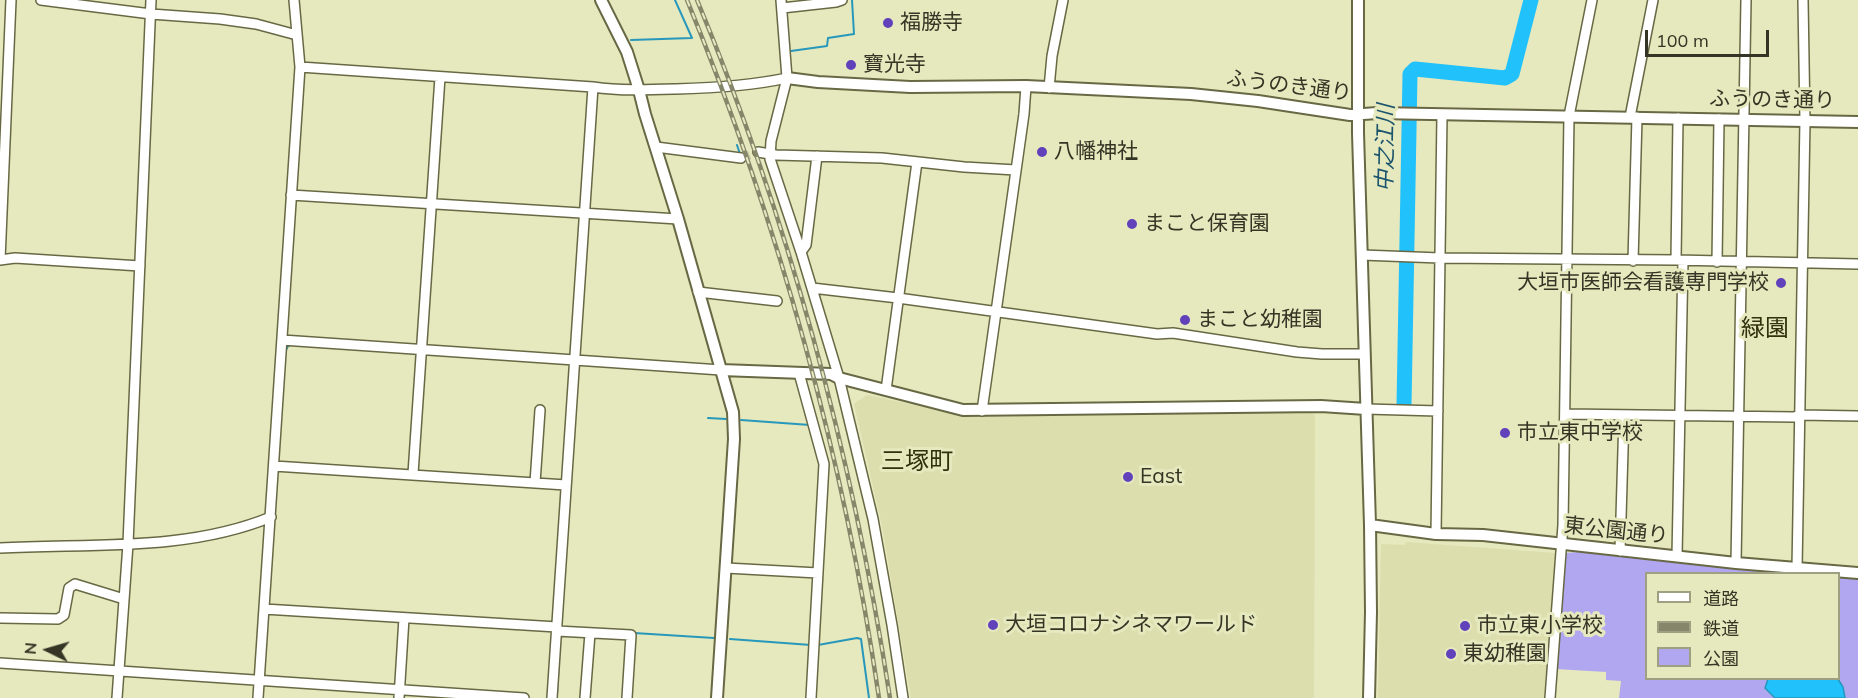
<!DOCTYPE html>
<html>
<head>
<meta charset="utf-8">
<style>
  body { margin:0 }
  #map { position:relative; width:1858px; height:698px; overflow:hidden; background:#e6e8be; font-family:Mulish,"Noto Sans JP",sans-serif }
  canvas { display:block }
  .legend { position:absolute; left:1645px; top:572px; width:195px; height:108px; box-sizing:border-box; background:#e6e8be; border:2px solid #9fa081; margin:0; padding:8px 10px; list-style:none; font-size:18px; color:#353525 }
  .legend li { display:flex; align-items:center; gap:12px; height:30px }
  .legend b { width:30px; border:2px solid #9fa081 }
  .north { position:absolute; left:18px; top:620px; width:60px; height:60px; -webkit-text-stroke:4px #e6e8be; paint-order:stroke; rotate:275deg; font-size:16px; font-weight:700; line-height:24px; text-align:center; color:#353525 }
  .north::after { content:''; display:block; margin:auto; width:21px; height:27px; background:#353525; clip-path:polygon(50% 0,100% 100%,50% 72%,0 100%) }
  .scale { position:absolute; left:1645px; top:30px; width:124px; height:27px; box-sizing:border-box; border:3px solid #353525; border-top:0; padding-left:8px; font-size:18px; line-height:21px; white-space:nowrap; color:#353525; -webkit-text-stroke:4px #e6e8be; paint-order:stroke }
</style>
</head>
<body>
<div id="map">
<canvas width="1858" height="698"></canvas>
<ul class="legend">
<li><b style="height:8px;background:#fff"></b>道路</li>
<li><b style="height:8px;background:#85866a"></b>鉄道</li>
<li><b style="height:16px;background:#b1a7f1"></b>公園</li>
</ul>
<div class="north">N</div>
<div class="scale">100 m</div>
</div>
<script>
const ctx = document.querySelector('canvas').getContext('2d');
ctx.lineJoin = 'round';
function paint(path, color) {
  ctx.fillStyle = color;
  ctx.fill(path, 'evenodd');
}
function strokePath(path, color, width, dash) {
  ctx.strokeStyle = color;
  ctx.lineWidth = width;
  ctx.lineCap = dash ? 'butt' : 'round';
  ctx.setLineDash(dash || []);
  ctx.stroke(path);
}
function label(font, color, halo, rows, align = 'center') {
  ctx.font = font + ' Mulish,"Noto Sans JP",sans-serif';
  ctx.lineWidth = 6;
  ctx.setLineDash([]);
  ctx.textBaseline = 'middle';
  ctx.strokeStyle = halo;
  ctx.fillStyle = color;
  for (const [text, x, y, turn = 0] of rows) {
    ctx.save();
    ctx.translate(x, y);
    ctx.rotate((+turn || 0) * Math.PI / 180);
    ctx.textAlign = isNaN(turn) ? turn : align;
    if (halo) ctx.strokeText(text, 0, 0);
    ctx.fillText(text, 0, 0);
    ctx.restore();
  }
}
paint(new Path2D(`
  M867,395L971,417L1311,411L1315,416L1314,698H911L882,526L854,404Z
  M1406,542L1555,553L1544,698H1378L1381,544L1405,545Z`), '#dcdead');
paint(new Path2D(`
  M1578,552L1814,573L1646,574V678H1838L1839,576L1858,578V698H1619L1621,681L1606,680V672L1556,669L1564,553Z`), '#b1a7f1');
const water = new Path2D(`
  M1768,679H1838L1843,687L1845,698H1775L1765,688Z`);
paint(water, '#21c2fb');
strokePath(water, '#2798bb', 1.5);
strokePath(new Path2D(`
  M631,40L692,38L675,0
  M791,51L827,46L828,38L854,34L852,0
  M737,145L740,154
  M285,352L288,346L293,344
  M708,418L726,419
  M741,420L810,425
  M634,633L714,638
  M730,639L811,645
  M818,645L857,638L861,639L869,698
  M557,694L560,643`), '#2798bb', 2);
strokePath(new Path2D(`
  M1404,405L1410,74L1415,69L1505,78L1512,74L1531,0`), '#21c2fb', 15);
strokePath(new Path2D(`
  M741,158L758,152`), '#c3c49f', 9, [9, 4.5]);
const minor = new Path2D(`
  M41,0L151,14L220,19L256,24L297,35
  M781,0L787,78L771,141L770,159L801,252L839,378L873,519L892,625L903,698
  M782,8L836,2L842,0
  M300,67L593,87C621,91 647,90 676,89C714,88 750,86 787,78
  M1049,88L1052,56L1063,0
  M1630,117L1653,0
  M656,147L741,158
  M758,152L776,155L882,158L964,167L1016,170
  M291,195L678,219
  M801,252L806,245L817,156
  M1362,255L1440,258L1676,260L1858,264
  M0,260L11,0
  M0,260L15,258L140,266
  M1676,260L1678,118
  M1633,261L1637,117
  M1717,262L1719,119
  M812,288L898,298L1157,334L1173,333L1297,352L1322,354H1364
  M698,292L777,301
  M282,340L721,370
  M799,373L824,464L811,698
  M886,390L917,162
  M1366,409L1438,411
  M982,411L1024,114L1026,86
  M1565,414L1794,417L1800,415L1858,416
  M274,466L566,485
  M413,474L440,77
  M535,483L540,410
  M1436,534L1442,115
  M0,548C89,543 186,552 271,517
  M1620,551L1624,416
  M1677,556L1683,261
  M1736,563L1746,0
  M726,568L818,573
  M1797,568L1805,121L1803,0
  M264,609L557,627
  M0,618L58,619L64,615L69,588L75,584L124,599
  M557,631L631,635L627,698
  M0,663L524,698
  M117,698L128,544L151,0
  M258,698L300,67L294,0
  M399,698L404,618
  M552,698L593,87
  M585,698L590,633
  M1550,698L1563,525L1569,116L1592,0`);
const tertiary = new Path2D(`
  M601,0L627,52L639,90L645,114L678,219L733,412L734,439L717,698
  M1358,0V133L1370,525L1371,612L1369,698
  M787,78L818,82L910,87L1026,86L1191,94L1258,101L1350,115L1377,113L1858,122
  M721,370L831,374L839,378L963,410L1321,406L1366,409
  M1370,525L1436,534L1483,535L1736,563L1858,573`);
strokePath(minor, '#686944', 12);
strokePath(tertiary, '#686944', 14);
strokePath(minor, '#fff', 9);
strokePath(tertiary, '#fff', 10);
const rail = new Path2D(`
  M687,0C779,224 844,458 879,698
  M697,0C790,223 853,459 890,698`);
strokePath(rail, '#85866a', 4.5);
strokePath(rail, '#e6e8be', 2, [7]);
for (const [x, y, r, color] of [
  [888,23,6,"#6142bb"],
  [851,65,6,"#6142bb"],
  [1042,152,6,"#6142bb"],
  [1132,224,6,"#6142bb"],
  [1781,283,6,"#6142bb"],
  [1185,320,6,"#6142bb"],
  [1505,433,6,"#6142bb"],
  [1128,477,6,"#6142bb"],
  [993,625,6,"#6142bb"],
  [1465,626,6,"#6142bb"],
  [1451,654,6,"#6142bb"]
]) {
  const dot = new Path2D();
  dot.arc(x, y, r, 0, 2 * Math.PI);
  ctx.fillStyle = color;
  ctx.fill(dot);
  strokePath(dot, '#e6e8be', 2);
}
label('21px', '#353525', '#e6e8be', [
  ["福勝寺",900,23],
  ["寶光寺",863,65],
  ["八幡神社",1054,152],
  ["まこと保育園",1144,224],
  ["大垣市医師会看護専門学校",1769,283,"right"],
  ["まこと幼稚園",1197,320],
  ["市立東中学校",1517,433],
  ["East",1140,477],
  ["大垣コロナシネマワールド",1005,625],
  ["市立東小学校",1477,626],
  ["東幼稚園",1463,654]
], 'left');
label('21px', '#353525', '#e6e8be', [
  ["ふうのき通り",1289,86,7],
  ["ふうのき通り",1772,100,1],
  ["東公園通り",1616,531,6]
]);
label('italic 22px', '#1b546c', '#e6e8be', [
  ["中之江川",1386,148,-89]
]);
label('24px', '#31310c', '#e6e8be', [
  ["緑園",1765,329],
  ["三塚町",917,462]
]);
</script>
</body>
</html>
